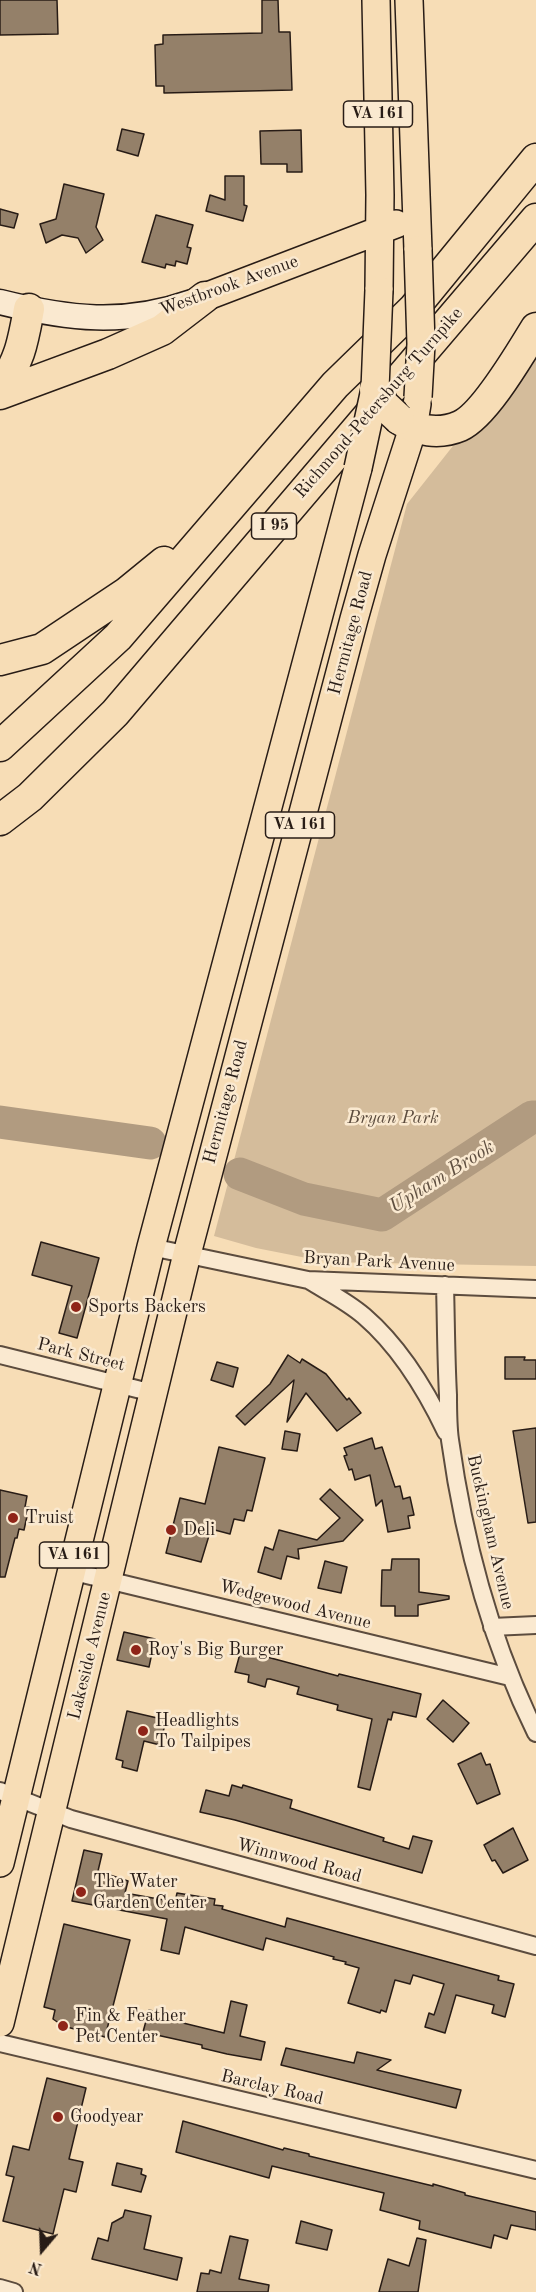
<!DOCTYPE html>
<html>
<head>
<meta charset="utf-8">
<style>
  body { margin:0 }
  #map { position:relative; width:536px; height:2292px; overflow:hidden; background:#f7ddb6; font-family:"Old Standard TT",serif }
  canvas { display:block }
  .north { position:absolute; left:12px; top:2220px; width:60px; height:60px; -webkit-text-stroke:4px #fae9d0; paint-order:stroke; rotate:199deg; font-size:16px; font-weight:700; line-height:24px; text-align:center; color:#281c16 }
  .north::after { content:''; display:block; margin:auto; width:21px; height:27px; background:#281c16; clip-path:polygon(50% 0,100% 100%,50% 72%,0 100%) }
</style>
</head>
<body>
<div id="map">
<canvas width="536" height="2292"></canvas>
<div class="north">N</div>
</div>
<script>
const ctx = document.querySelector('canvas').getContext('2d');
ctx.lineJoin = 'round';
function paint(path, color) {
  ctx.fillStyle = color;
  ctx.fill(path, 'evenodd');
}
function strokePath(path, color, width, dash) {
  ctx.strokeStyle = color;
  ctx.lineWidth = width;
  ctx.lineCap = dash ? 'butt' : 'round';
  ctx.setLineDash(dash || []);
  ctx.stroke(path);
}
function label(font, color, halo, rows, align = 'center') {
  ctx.font = font + ' "Old Standard TT",serif';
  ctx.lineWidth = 5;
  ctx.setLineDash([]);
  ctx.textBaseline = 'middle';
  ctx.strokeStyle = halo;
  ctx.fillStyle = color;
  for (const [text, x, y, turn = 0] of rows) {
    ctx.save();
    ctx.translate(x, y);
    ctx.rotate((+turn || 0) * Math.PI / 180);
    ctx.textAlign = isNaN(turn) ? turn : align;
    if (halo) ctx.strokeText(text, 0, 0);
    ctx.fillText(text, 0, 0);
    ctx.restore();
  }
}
paint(new Path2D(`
  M536,341V1266L327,1262L256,1248L214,1236L407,504Z`), '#d4bc9b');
strokePath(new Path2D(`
  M0,1122L150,1143
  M240,1174L304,1199L382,1215L532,1117H536`), '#b19b80', 33);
const building = new Path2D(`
  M0,0H57L58,34L0,35Z
  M262,0H278L279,32H290L292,90L164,93V86H156L155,45L163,44V35L262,33Z
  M122,129L144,134L138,156L117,150Z
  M301,130L302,172H287V164H261L260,131Z
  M225,176H244V205L247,206L243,221L206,211L210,195L225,200Z
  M64,184L104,194L96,227L103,240L86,253L78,238L62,235L46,243L40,224L56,219Z
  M0,209L18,214L14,228L0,225Z
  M156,215L193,225L187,247L191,248L187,264L176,261L175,266L166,264L165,268L142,262Z
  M41,1242L99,1258L77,1338L59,1333L72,1286L32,1275Z
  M288,1355L300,1363L302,1359L326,1374L347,1400L349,1398L361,1413L337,1431L306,1393L287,1422L294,1380L245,1425L236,1416L270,1384Z
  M505,1357H525L524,1360H536V1379H505Z
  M217,1362L238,1368L233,1387L211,1380Z
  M536,1428V1522L528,1523L513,1431Z
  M285,1431L300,1434L297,1451L282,1449Z
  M372,1438L375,1449L382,1447L395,1487L400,1486L403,1499L410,1497L414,1515L408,1516L410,1528L388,1532L382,1500L376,1506L370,1475L355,1480L352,1469L349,1470L344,1456L347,1455L344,1448Z
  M219,1447L265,1458L252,1511L247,1510L244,1521L234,1519L230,1534L211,1529L201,1562L166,1553L180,1498L205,1504Z
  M330,1489L363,1520L343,1541L298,1549L299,1559L287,1556L281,1579L258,1572L265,1547L273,1550L279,1530L317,1540L340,1518L320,1499Z
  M0,1490L27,1496L25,1507H29L24,1530L19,1529L17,1538H15L5,1577H0Z
  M392,1559H419V1592L449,1596V1599L418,1605V1616H395V1606H381L382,1570H391Z
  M325,1561L347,1567L341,1593L318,1588Z
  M124,1632L155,1639L149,1667L117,1660Z
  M241,1650L338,1676L339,1674L421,1694L416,1717L393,1712L391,1720L388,1719L370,1790L358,1787L372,1719L337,1710L338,1705L297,1694L299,1687L270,1679H267L265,1687L248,1682L249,1675L235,1672Z
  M443,1700L469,1723L453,1742L427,1719Z
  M127,1711L166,1720L160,1745L144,1741L137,1771L122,1767L123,1761L116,1759Z
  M481,1753L486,1765L490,1764L500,1794L477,1804L458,1764Z
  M232,1785L242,1788L243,1785L292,1800L290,1808L384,1838L383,1841L409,1849L413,1836L432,1841L422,1873L235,1820L200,1812L206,1790L229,1796Z
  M513,1828L528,1860L503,1873L495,1860L492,1861L484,1845Z
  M84,1850L102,1854L98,1871L128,1881L125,1893L175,1902L177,1893L215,1899L214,1905L223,1906L222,1909L285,1927L287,1918L499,1976L498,1980L514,1984L505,2017L492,2013L494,2005L456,1995L445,2033L425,2027L429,2013L434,2015L444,1984L413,1975L410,1984L395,1980L386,2012L381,2010L380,2013L348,2003L359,1968L345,1964L346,1962L333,1959L334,1957L266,1938L263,1950L185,1927L179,1954L161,1950L167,1919L72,1901Z
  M64,1924L130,1940L105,2037L63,2026L53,2019L55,2010L44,2007Z
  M231,2001L247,2005L240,2036L265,2042L261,2060L227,2054L202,2048V2045L143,2032L149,2010L180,2018L179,2022L224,2033Z
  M286,2048L354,2063L357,2052L391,2060L377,2070L461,2090L456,2108L281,2065Z
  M47,2078L86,2088L69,2159L83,2162L76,2192L64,2189L53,2234L3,2221L14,2177L6,2175L13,2146L29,2150Z
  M183,2121L283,2150L284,2148L309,2154V2156L433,2186V2184L465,2193V2195L536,2212V2230L511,2225L507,2239L494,2235L491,2248L419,2229L420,2221L380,2210L384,2193L272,2166L269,2178L176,2152Z
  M117,2163L142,2169L141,2174L146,2176L141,2192L112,2185Z
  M125,2210L151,2216L144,2249L182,2258L177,2280L92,2259L98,2238L108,2241L112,2223L123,2217Z
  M301,2221L332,2230L327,2250L296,2243Z
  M230,2236L248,2240L239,2279L269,2285L268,2292H197L201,2273L209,2274L210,2270L221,2273Z
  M417,2238L426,2240L418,2292H379L388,2259L409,2266Z`);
paint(building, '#948069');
strokePath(building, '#281c16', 1.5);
const street = new Path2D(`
  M151,1247L308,1280L536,1289
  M310,1281C328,1292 348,1302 364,1316C400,1347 426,1390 446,1432
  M445,1285C446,1321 446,1358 448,1395C448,1410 448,1426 450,1440C464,1541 491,1642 536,1733
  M0,1355L153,1393
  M70,1571L510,1677
  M492,1627L536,1625
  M0,1791L71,1819L536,1946
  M0,2043L536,2170
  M0,2288L14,2292`);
const secondary = new Path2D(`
  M0,302C68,319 124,326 192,302`);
const primary = new Path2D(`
  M376,0L380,195L379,290
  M409,0L418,250
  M205,297L396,224
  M0,1863L151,1247L358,468
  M0,2023L187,1254L354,619L372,555L413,428L417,404`);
const highway = new Path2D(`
  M0,387C20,362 23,341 29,309
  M0,394L108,354L162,330L205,297
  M399,419C417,431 439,435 460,426C485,415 521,352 536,328
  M0,660L42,649L126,593L164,562
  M0,746L118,637L335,385L414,308L536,159
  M0,820L30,797L115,713L536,219`);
strokePath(street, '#5c4c3e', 20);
strokePath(secondary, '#281c16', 27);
strokePath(primary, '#281c16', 30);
strokePath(highway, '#281c16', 33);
strokePath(street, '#fae9d0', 16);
strokePath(secondary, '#fae9d0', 24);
strokePath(primary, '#f7ddb6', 27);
strokePath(highway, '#f7ddb6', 30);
const primaryBridge = new Path2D(`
  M418,250L421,344L418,397
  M358,468L375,389L379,290`);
const highwayBridge = new Path2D(`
  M375,389L384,405L399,419`);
strokePath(primaryBridge, '#281c16', 30, []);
strokePath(highwayBridge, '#281c16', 33, []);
strokePath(primaryBridge, '#f7ddb6', 27);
strokePath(highwayBridge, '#f7ddb6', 30);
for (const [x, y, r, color] of [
  [76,1307,6,"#8f2418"],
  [13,1518,6,"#8f2418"],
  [171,1530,6,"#8f2418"],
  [136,1650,6,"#8f2418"],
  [143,1731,6,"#8f2418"],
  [81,1892,6,"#8f2418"],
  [63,2026,6,"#8f2418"],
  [58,2117,6,"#8f2418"]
]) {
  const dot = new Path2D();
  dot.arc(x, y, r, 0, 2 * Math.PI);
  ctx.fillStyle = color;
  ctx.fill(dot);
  strokePath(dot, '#fae9d0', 2);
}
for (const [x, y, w] of [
  [378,114,69],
  [274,526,45],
  [300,825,69],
  [74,1555,69]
]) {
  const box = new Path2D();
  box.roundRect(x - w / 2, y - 13, w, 26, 4.5);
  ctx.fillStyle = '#fae9d0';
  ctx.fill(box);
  strokePath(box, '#281c16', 1.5);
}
label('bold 16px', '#281c16', null, [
  ["VA 161",378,114],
  ["I 95",274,526],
  ["VA 161",300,825],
  ["VA 161",74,1555]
]);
label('18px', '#281c16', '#fae9d0', [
  ["Westbrook Avenue",229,286,-20],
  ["Richmond-Petersburg Turnpike",379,403,-49],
  ["Hermitage Road",351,633,-75],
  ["Hermitage Road",226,1102,-75],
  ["Bryan Park Avenue",379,1262,3],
  ["Park Street",81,1355,14],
  ["Buckingham Avenue",490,1532,77],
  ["Wedgewood Avenue",295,1605,14],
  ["Lakeside Avenue",90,1656,-76],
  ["Winnwood Road",299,1861,15],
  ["Barclay Road",272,2088,13]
]);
label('italic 18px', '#5c4c3e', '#fae9d0', [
  ["Bryan Park",393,1118]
]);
label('18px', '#281c16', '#fae9d0', [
  ["Sports Backers",88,1307],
  ["Truist",25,1518],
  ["Deli",183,1530],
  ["Roy's Big Burger",148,1650],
  ["Headlights",155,1721],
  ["To Tailpipes",155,1742],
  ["The Water",93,1882],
  ["Garden Center",93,1903],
  ["Fin & Feather",75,2016],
  ["Pet Center",75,2037],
  ["Goodyear",70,2117]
], 'left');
label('italic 20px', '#5f4f40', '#fae9d0', [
  ["Upham Brook",442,1177,-32]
]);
</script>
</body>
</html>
